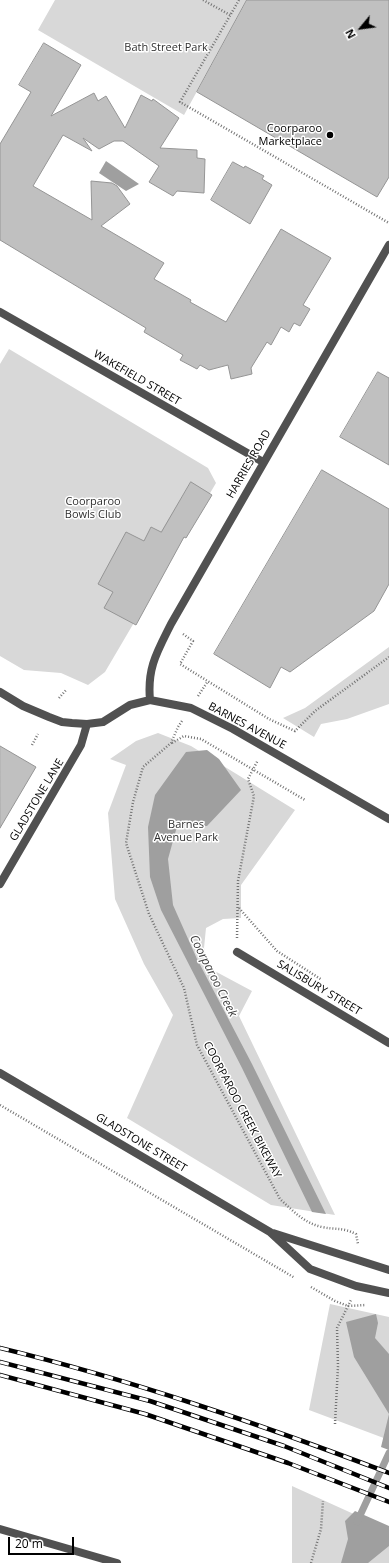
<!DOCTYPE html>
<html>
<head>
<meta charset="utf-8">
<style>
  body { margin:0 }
  #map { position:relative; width:389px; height:1563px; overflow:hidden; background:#fff; font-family:"Open Sans",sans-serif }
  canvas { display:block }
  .north { position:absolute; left:341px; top:8px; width:40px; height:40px; -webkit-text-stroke:3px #fff; paint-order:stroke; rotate:241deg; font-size:11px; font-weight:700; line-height:16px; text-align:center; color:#000 }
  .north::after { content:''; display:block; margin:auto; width:14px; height:18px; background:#000; clip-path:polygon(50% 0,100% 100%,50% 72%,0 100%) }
  .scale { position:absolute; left:8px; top:1537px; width:66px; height:18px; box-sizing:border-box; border:2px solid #000; border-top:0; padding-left:5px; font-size:12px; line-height:14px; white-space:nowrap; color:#000; -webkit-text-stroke:3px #fff; paint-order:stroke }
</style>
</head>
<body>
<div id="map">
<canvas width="389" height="1563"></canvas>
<div class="north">N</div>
<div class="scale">20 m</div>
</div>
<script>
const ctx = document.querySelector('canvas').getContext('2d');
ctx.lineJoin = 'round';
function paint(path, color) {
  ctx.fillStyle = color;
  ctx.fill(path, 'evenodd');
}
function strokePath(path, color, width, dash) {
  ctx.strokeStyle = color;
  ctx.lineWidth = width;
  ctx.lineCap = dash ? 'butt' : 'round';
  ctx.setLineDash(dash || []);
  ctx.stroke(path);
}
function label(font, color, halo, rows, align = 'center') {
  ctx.font = font + ' "Open Sans",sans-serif';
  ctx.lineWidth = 3;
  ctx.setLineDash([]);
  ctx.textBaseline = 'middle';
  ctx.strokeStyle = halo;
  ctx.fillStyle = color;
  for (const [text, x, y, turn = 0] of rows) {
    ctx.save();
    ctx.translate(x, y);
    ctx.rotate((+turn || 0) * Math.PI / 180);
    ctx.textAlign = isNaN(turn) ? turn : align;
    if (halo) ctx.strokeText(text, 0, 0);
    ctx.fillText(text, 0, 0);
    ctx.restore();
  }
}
paint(new Path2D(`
  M55,0H247L184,115L38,30Z
  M9,349L208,468L216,483L105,672L88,685L61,673L24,670L0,656V364Z
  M389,647V704L347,719L321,724L314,737L283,718L305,708Z
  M158,733L191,746L295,810L241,885V918L223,919L206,928L204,948L209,968L252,991L239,1016L335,1215L271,1205L127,1118L173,1015L144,964L115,899L108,813L126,765L110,759L136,741Z
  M330,1304L389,1317V1440L309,1410Z
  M292,1486L389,1530V1563H292Z`), '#d8d8d8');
paint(new Path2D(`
  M106,161L139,184L126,191L99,173Z
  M207,750L219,759L241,790L207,826L182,825L176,830L168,859L173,905L197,959L252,1064L326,1214L312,1212L242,1068L161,910L150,877L148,827L155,795L186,752Z
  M376,1314L378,1323L375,1338L389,1354V1450L381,1447L389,1414L354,1357L346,1322Z
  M355,1511L389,1526V1546L368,1563H341L348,1539L345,1521Z`), '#9f9f9f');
strokePath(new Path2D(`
  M357,1522L389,1453`), '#9f9f9f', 7);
const building = new Path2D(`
  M247,0H389V177L377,197L197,92Z
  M44,43L81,65L51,116L94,93L98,101L106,96L125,128L141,95L152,101L153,99L179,118L160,148L197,150V158L205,159L204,193L177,191L173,196L149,182L159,166L123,141H114L99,149L83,138L92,151L63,135L33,186L92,220L91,181L112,183L117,186L130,204L101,226L164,263L154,279L191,300L190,302L226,322L281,229L331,258L303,305L310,309L300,326L294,323L289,332L281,327L271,345L267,342L251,368L252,374L231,379L228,365L209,370L200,365L197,369L180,360L183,355L144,332L146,328L0,240V144L31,92L19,85Z
  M233,162L244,168L245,166L264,176L262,179L272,185L250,224L211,200Z
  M378,372L389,378V465L340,437Z
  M322,470L389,509V584L374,611L290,672L281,667L270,688L214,654Z
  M191,482L212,495L186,538L184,537L136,625L104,608L113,592L98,584L126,532L144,541L151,527L161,532Z
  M0,746L36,767L0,828Z`);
paint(building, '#c0c0c0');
strokePath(building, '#959595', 1);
strokePath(new Path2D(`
  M203,0L230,15
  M239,0L180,102L389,223
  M183,634L193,641L180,664L269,719L295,731L315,711L389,657
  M198,696L208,681
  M59,698L67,689
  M182,721L178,727L171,743L143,767L133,802L126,843L149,914L184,988L197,1045L280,1199C293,1211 304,1223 322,1227C335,1230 342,1227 356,1234L358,1244
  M172,743L184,736L201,739L305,800
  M32,745L38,734
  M239,908L277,951L322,980
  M237,938L238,881L254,796L248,779L258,760
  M0,1105L295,1278
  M311,1287L335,1301L348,1306L366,1305
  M335,1424L338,1366L337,1328L351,1300
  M311,1563L321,1529L323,1501`), '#737373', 2.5, [1, 2]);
strokePath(new Path2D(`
  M0,312L263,462
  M0,692L23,706L49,717L62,722L72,723L87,724L103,722L130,705L150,700L191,708L233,729L389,819
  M150,700C147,668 157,652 171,624L389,245
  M0,884L81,745L87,724
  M237,952L389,1043
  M0,1073L270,1232L310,1269L356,1286L389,1293
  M273,1233L389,1270
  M0,1529L117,1563`), '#515151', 8);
const rail = new Path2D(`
  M0,1348C132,1380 262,1425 389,1473
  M0,1362L150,1401L284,1446L389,1488
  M0,1375L145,1414L288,1463L389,1502`);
strokePath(rail, '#000', 4.5);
strokePath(rail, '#fff', 3, [9]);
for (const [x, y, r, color] of [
  [330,135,4,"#000"]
]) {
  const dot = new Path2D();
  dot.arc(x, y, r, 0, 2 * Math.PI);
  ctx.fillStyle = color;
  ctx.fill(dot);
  strokePath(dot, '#fff', 1.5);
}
label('11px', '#2f2f2f', '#fff', [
  ["Bath Street Park",166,48],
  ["Coorparoo",93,502],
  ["Bowls Club",93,515],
  ["Barnes",186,825],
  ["Avenue Park",186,838]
]);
label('11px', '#000', '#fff', [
  ["Coorparoo",322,129],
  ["Marketplace",322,142]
], 'right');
label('11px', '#000', '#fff', [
  ["WAKEFIELD STREET",137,378,30],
  ["HARRIES ROAD",249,464,-60],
  ["BARNES AVENUE",247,726,28],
  ["GLADSTONE LANE",37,800,-59],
  ["SALISBURY STREET",319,988,31],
  ["COORPAROO CREEK BIKEWAY",242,1110,62],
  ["GLADSTONE STREET",141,1143,31]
]);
label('italic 12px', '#404040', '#fff', [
  ["Coorparoo Creek",213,976,63]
]);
</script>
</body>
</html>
